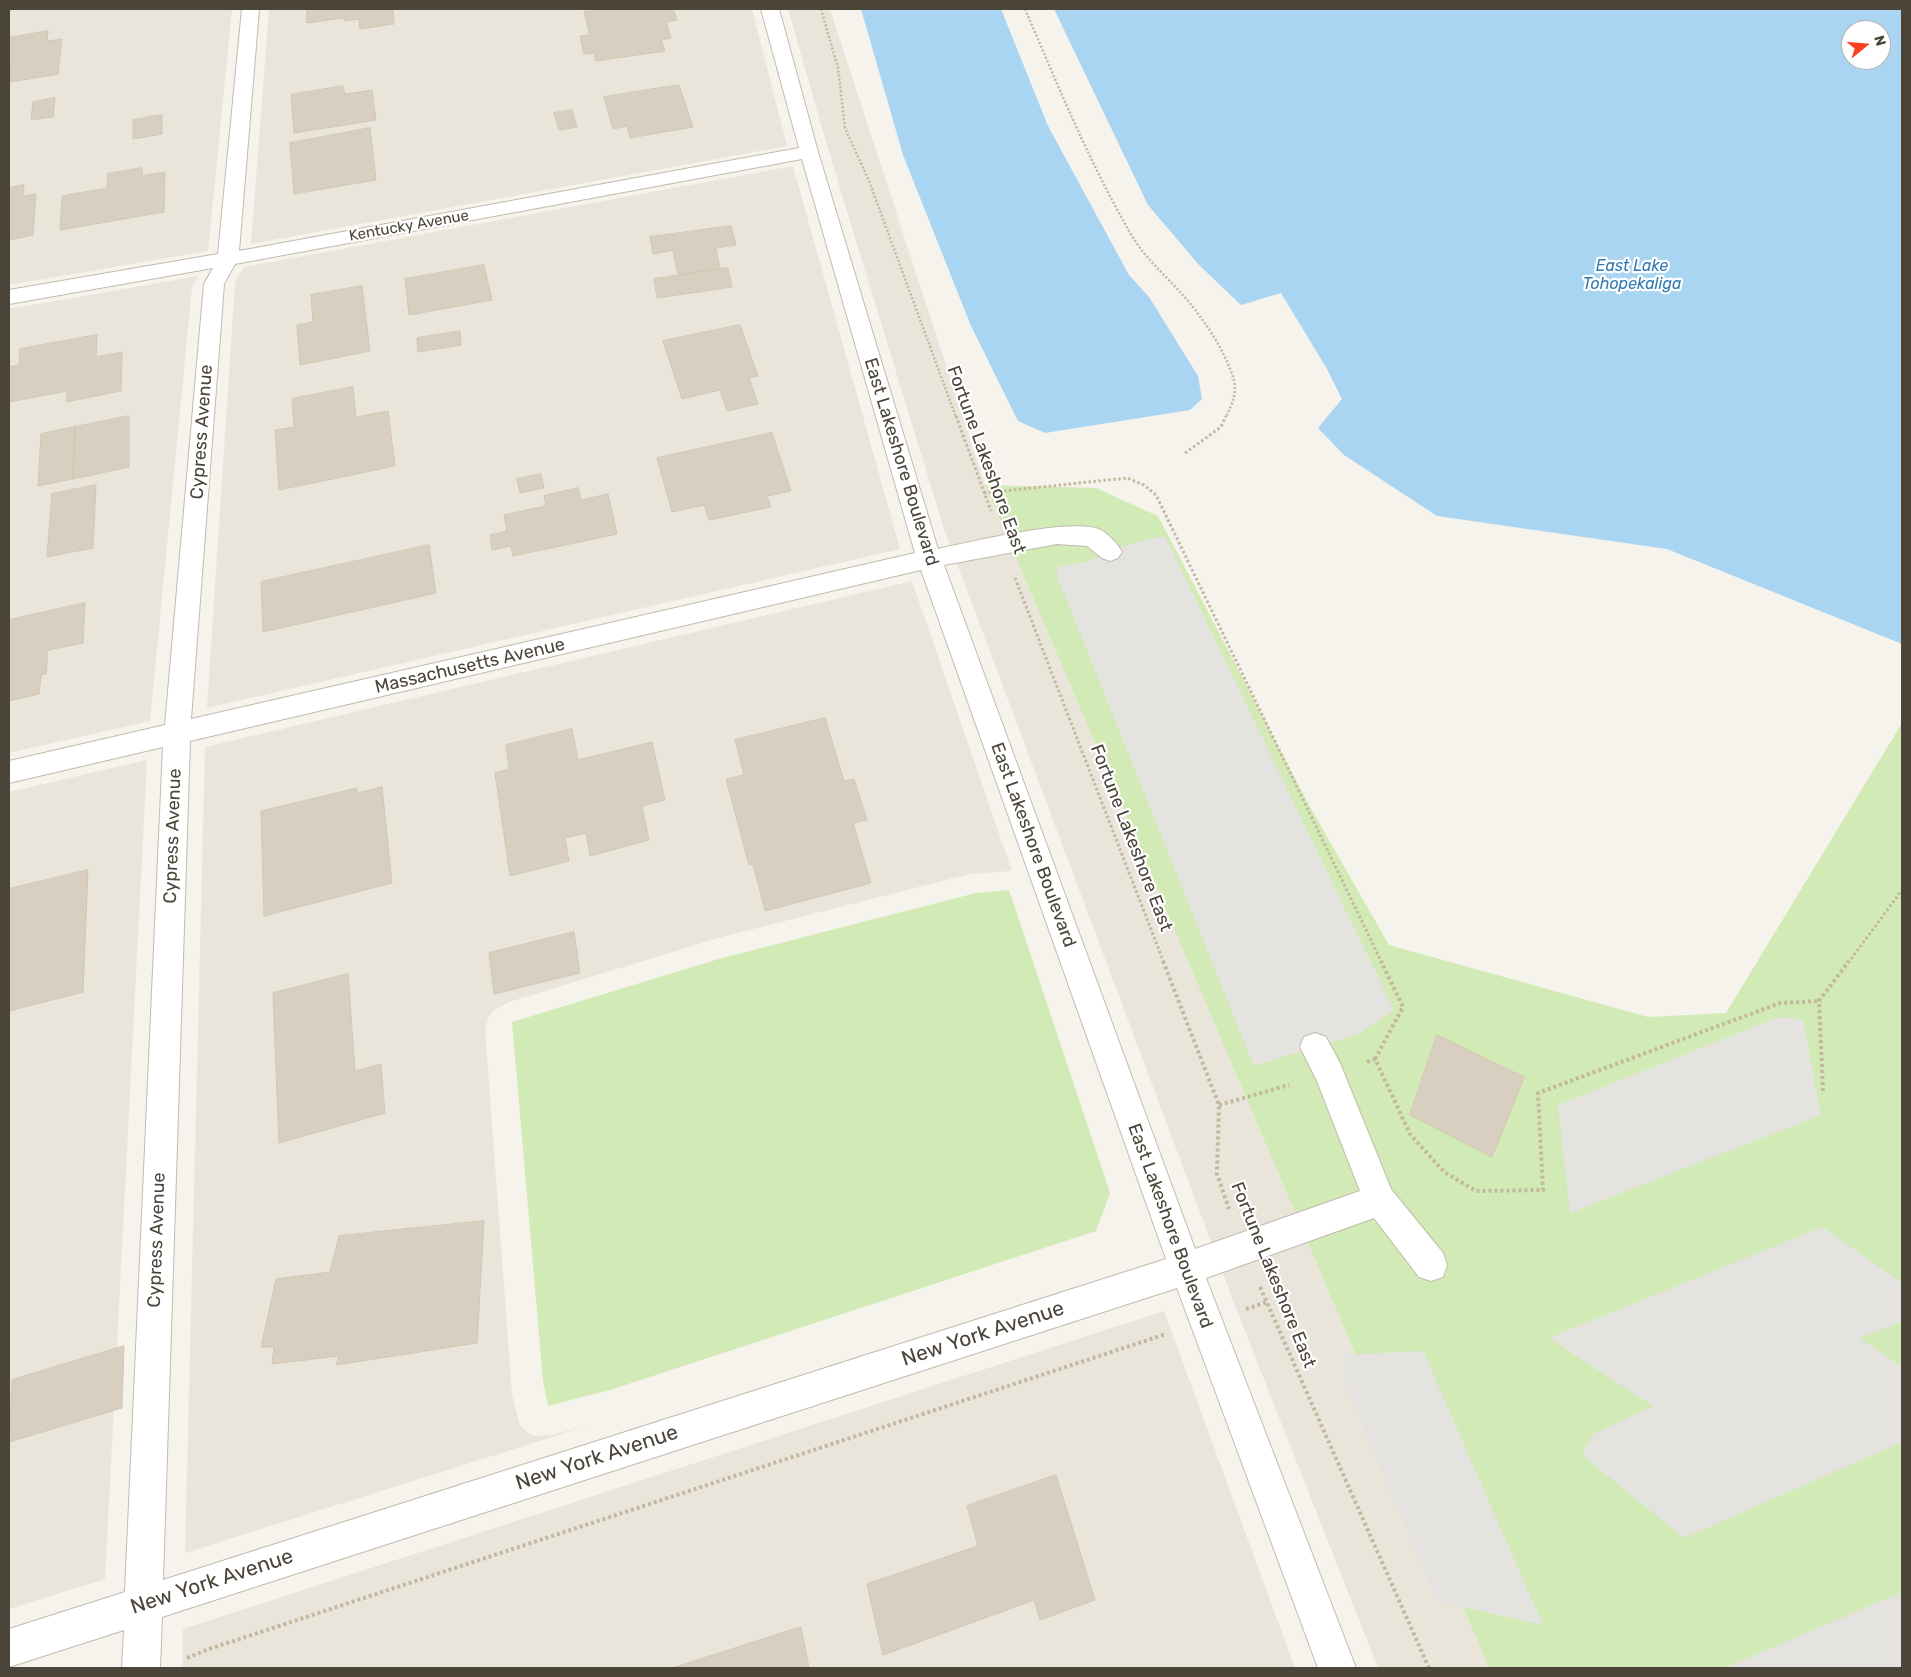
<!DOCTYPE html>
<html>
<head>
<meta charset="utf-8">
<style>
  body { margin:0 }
  #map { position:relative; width:1911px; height:1677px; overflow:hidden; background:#f6f3ec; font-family:Rubik,sans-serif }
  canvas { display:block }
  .frame { position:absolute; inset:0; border:10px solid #4b4439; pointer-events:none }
  .north { position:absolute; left:1841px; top:20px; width:50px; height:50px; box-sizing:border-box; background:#fff; border:1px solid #b7b4b0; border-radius:50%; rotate:73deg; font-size:14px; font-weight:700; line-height:20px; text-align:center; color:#4b4439 }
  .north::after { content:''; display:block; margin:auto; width:18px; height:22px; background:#fc3f1d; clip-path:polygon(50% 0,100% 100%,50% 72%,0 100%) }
</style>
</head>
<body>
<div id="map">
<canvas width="1911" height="1677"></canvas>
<div class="frame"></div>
<div class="north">N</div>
</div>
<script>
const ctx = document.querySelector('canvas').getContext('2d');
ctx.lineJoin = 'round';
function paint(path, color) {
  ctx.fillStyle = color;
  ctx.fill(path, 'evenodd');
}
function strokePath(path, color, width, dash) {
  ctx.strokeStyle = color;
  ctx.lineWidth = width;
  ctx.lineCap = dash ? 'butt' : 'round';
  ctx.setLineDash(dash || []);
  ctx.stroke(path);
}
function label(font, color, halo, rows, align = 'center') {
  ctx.font = font + ' Rubik,sans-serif';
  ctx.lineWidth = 4.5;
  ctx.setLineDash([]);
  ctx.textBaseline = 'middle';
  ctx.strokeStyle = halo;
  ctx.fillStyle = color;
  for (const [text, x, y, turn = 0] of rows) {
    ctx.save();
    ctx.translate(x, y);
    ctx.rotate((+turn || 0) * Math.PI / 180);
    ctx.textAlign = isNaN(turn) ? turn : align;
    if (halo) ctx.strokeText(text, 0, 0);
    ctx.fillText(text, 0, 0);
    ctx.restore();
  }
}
paint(new Path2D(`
  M9,9H232L208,251L9,285Z
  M269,9H752L787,146L251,244Z
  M788,9H830L985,485L1489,1668H1378L1237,1311L944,529L831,159L832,158L828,149Z
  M793,166L900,549L207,708L235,282L244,267Z
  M198,276L192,287L150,721L9,753V309Z
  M912,581L1012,871L970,874L718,938L509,1002L494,1010L489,1016L485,1029L512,1394L520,1426L533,1436L551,1435L587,1426L185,1553L205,747Z
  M147,760L105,1579L9,1609V792Z
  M1164,1311L1295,1668H183V1629Z`), '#eae5da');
paint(new Path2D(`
  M985,485L1096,488L1158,516L1309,805L1389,945L1648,1017L1726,1013L1902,723V1668H1489Z
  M1009,890L1110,1193L1096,1231L613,1389L548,1406L543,1381L512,1022L722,958L976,893Z`), '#d2eab5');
paint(new Path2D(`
  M1165,536L1394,1010L1358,1034L1254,1066L1056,574L1059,566L1087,562L1130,544Z
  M1779,1017L1803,1020L1821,1115L1570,1213L1558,1105Z
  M1822,1227L1902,1283V1322L1859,1338L1902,1367V1442L1684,1538L1582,1455L1593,1434L1653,1406L1549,1338Z
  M1423,1351L1543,1625L1437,1601L1343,1379V1355Z
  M1902,1592V1668H1725Z`), '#e5e3e0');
paint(new Path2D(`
  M861,9H1001L1048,126L1129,275L1149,297L1198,376L1202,399L1190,410L1045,433L1018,421L971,326L903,155Z
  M1054,9H1902V644L1667,549L1437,516L1344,455L1318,428L1342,399L1327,369L1281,293L1241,305L1199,265L1148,205ZM1851,30H1881V60H1851Z`), '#a9d4f2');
const building = new Path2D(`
  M307,9H393L394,24L360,29L359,19L344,21V18L307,23Z
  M608,9H673L677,20L666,22L671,38L661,40L665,51L596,61L594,53L584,54L580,36L590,35L584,12Z
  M48,31L47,41L62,39L58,74L10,82L9,38Z
  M679,85L693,127L630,138L627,126L613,129L604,97Z
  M343,86L345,94L372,90L376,120L294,133L291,95Z
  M55,98L53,117L31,120L33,102Z
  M572,110L577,127L559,130L554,113Z
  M162,115V134L133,139V120Z
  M370,128L376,180L294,194L290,143Z
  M142,168V176L165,172L164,212L60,230L62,196L107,188L108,174Z
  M24,185L23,196L36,194L33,235L9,240V188Z
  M731,226L736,245L716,248L720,269L678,275L673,250L653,254L650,237Z
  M484,265L492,300L409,315L405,279Z
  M728,268L732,287L657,298L654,279Z
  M362,286L370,351L300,365L297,325L313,322L311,295Z
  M740,325L758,376L749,378L758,404L727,411L720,390L682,399L663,341Z
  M460,331L461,345L418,352L417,338Z
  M97,335L96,357L122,352L121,391L66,402L67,391L9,402V367L19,365L20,349Z
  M353,387L356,417L388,411L395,466L279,490L275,430L294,427L292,399Z
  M129,416V467L73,479L75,427Z
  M75,427L73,479L38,486L41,434Z
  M772,433L791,491L767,496L771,507L709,520L704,505L672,512L657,458Z
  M541,474L544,488L520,493L517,479Z
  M96,485L93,548L47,557L52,494Z
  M578,488L581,500L608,494L617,534L513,556L511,546L492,550L490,535L507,531L504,515L546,506L544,496Z
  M429,545L436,593L263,632L261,582Z
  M85,603L83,643L48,650L46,674L41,675L39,694L9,701V620Z
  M825,718L844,781L854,779L867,820L853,823L871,883L765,911L753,864L749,865L726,779L744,775L735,740Z
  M572,729L578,760L652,742L665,800L642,806L649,840L590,856L586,833L565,838L569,861L510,876L495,773L509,769L506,745Z
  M382,787L392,883L264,916L261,811L357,788V793Z
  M88,870L83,992L9,1011V889Z
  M574,932L580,973L494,994L489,953Z
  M348,974L355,1071L381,1064L385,1113L279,1143L273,993Z
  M1437,1035L1524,1077L1492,1157L1410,1115Z
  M484,1221L477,1343L336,1365L339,1356L272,1364L274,1347H261L276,1279L330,1272L339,1236Z
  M124,1346L122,1408L9,1442L12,1380Z
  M1056,1475L1095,1600L1040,1620L1034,1600L883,1655L867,1584L978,1546L967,1506Z
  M801,1627L809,1668H673Z`);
paint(building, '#d8cfc1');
strokePath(building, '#d3c7b4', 1);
const minor = new Path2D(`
  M242,9H259L239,251L799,148L761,9H779L818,152L938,549C971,542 1073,517 1101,530C1109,535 1118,544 1122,552L1118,558L1110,561L1102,558L1087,546L1057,544L944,565L1195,1249L1360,1191L1317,1081L1300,1047L1304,1037L1315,1033L1326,1037L1340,1063L1391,1189L1443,1253L1447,1265L1443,1277L1431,1281L1419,1277L1374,1218L1206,1278L1356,1668H1318L1177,1288L162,1617L160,1668H122L124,1630L9,1667V1629L125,1592L163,747L9,783V761L165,725L204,284L213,268L9,304V290L218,254ZM802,159L915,553L191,719L224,284L235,264ZM921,570L1166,1259L163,1580L190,741Z`);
strokePath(minor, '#c2bbae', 2);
strokePath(new Path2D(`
  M821,9L838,68L845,128L869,181L956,417
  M1025,9C1058,86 1090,164 1132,236C1145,258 1165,275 1182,294C1203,318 1223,347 1233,377C1238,392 1232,404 1226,417`), '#c4b79f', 2.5, [2, 2]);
strokePath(new Path2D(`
  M956,416L991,511
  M1185,453L1221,427L1226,416
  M984,493L1127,478L1144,485L1156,495L1382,963
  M1015,578L1164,963
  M1848,963L1902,890`), '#c4b79f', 3, [2.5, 2.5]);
strokePath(new Path2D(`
  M1163,961L1219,1105L1217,1174L1229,1209
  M1375,1059L1403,1007L1381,961
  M1367,1062L1375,1059L1410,1134L1444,1172L1476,1191L1543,1190L1538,1093L1780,1003L1819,1001
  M1823,1091L1819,1001L1849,961
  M1219,1105L1289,1085
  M1260,1287L1429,1668
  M1246,1309L1267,1302
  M187,1658L209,1649L1166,1334`), '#c4b79f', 4, [3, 3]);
paint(minor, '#fff');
label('15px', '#4b4439', '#fff', [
  ["Kentucky Avenue",409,226,-10]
]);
label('italic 16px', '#2e7ab2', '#fff', [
  ["East Lake",1632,266],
  ["Tohopekaliga",1632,284]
]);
label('18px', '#4b4439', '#fff', [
  ["Cypress Avenue",202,432,-86],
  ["Fortune Lakeshore East",986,460,70],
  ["East Lakeshore Boulevard",901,462,73],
  ["Massachusetts Avenue",470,666,-13],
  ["Cypress Avenue",173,836,-88],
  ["Fortune Lakeshore East",1131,838,69],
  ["East Lakeshore Boulevard",1033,845,70],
  ["East Lakeshore Boulevard",1170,1226,70],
  ["Cypress Avenue",157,1240,-88],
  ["Fortune Lakeshore East",1273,1275,68]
]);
label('21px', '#4b4439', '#fff', [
  ["New York Avenue",983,1334,-18],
  ["New York Avenue",597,1458,-18],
  ["New York Avenue",212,1582,-18]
]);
</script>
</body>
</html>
